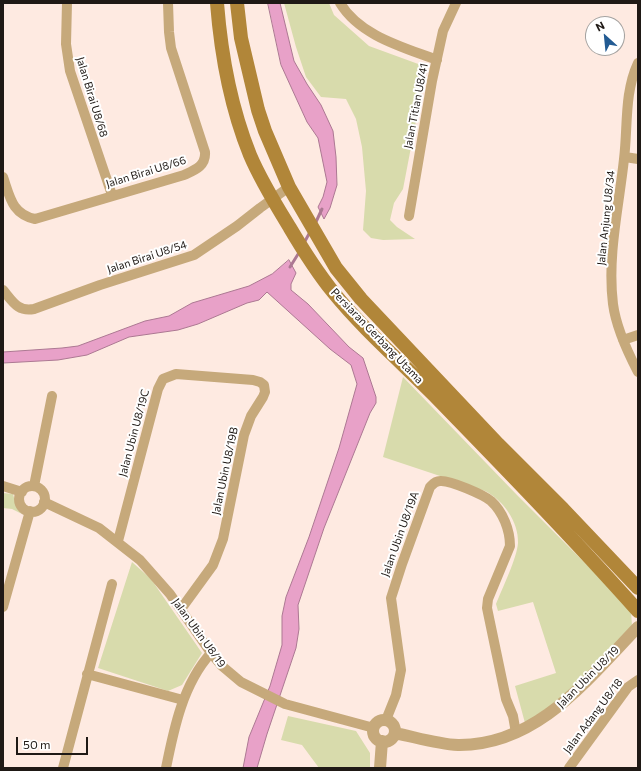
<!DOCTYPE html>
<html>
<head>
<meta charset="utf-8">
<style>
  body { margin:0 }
  #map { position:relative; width:641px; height:771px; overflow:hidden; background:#feeae1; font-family:Commissioner,sans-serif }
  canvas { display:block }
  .frame { position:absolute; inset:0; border:4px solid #1f1915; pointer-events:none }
  .north { position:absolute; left:585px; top:16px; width:40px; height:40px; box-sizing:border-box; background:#fff; border:1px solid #a5a3a1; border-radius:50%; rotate:333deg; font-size:11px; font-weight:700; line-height:16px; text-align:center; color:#1f1915 }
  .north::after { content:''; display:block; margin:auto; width:14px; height:18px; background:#235b93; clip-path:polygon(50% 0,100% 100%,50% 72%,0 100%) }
  .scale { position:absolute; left:16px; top:737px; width:72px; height:18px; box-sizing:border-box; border:2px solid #1f1915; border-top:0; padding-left:5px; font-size:12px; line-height:14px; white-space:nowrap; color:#1f1915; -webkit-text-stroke:3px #fff; paint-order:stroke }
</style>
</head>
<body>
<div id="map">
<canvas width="641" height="771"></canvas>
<div class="frame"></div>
<div class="north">N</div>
<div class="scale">50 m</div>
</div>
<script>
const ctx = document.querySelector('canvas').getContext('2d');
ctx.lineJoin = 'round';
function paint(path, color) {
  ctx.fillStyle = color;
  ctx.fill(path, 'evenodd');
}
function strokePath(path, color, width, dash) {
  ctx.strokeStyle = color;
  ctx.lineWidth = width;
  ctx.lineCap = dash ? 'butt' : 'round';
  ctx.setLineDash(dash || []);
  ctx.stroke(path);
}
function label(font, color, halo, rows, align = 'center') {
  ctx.font = font + ' Commissioner,sans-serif';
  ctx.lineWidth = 4;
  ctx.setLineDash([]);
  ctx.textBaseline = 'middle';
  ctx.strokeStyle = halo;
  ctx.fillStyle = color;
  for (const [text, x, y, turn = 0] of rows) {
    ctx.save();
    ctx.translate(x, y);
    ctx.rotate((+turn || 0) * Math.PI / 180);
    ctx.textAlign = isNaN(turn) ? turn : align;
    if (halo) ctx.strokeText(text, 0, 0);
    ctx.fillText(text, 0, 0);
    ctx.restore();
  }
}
paint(new Path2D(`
  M284,3H329L334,15L369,46L421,65L425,74L403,189L394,203L390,220L397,227L415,239L383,240L371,238L363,230L366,191L362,147L356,119L346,99L321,97L306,77L296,47Z
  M403,377L517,495L626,604L631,611L632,626L568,694L525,723L515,686L556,673L533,602L498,611L496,604C502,589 517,558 518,543C519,522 503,500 485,491L383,457Z
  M3,493L13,494L16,505L22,514L12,509L3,508Z
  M132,562L151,579L202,653L182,685L168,691L98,668Z
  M288,716L356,731L370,753V768H319L302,745L281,740Z`), '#d8dbac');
const water = new Path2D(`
  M268,3H280L294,61L307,84L321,105L333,131L336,157L337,185L330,208L324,219L318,207L323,197L327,182L318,138L307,122L281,65Z
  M289,260L296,273L291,284V290L308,304L349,347L363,358L376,397V403L370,413L324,528L298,605L299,629L296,648L267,734L257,768H243L249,737L270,686L282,645V616L286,597L309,537L339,448L357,384L351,365L330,349L267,292L259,300L247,303L198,324L178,330L129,337L87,355L58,360L3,363V352L62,348L78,346L145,321L169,316L192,303L249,286L272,274Z`);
paint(water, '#e8a1c8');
strokePath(water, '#ac7892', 1);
strokePath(new Path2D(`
  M315,224L322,209
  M304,243L310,232
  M290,267L300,251`), '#ac7892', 3);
strokePath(new Path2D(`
  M67,3L66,44L70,71L112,195
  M340,3C360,36 403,47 437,60
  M638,63C624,93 628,127 624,159C619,206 607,256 613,304C616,327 627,351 638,372
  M625,157L638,159
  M3,177C10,197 12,214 35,219L184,175C195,170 206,166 205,152L171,48L169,32L168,3
  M409,216L432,81L443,31L456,3
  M3,290C13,302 18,312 34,309L100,285L194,255L237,226L260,208L289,187
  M623,340L638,335
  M3,486L22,492
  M34,486L52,396
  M19 499a13 13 0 1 1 26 0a13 13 0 1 1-26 0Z
  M44,502L99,528L140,560L170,594L211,653L222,666L241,682L285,704L374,728
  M118,541L158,389L163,379L176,374L253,380L260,382L264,385L265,392L263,397L251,416L244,435L223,539L213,565L181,609
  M3,607L30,511
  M87,674L183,700
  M386,720L396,695L401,670L391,598L402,564L430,487C433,484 435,481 440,481C450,480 484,495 491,501C503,512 510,530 510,546L488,599L487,608L506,699L513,716L516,733
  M63,768L112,584
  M166,768C174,728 183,684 211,653
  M569,768L628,687L638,680`), '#c6a97b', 10);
strokePath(new Path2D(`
  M373 731a11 11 0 1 1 22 0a11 11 0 1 1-22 0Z
  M395,733C415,737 437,744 458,745C537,746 588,679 638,627
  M380,768L382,741`), '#c6a97b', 12);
strokePath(new Path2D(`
  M217,3C221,54 231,108 250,155C261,181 276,205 290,228C303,250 317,272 333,292C363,329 400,361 434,395C503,466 572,537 638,611
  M237,3L241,38L258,110L265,131L289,187L336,268L361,299L498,444L563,509L638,588`), '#b18639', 14);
label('11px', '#1f1915', '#fff', [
  ["Jalan Birai U8/68",92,97,73],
  ["Jalan Titian U8/41",416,106,-79],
  ["Jalan Birai U8/66",146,172,-17],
  ["Jalan Anjung U8/34",606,218,-84],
  ["Jalan Birai U8/54",147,257,-18],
  ["Persiaran Gerbang Utama",377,336,46],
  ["Jalan Ubin U8/19C",134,433,-75],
  ["Jalan Ubin U8/19B",225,471,-78],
  ["Jalan Ubin U8/19A",400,534,-70],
  ["Jalan Ubin U8/19",199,633,54],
  ["Jalan Ubin U8/19",588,677,-45],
  ["Jalan Adang U8/18",593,716,-53]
]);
</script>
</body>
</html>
